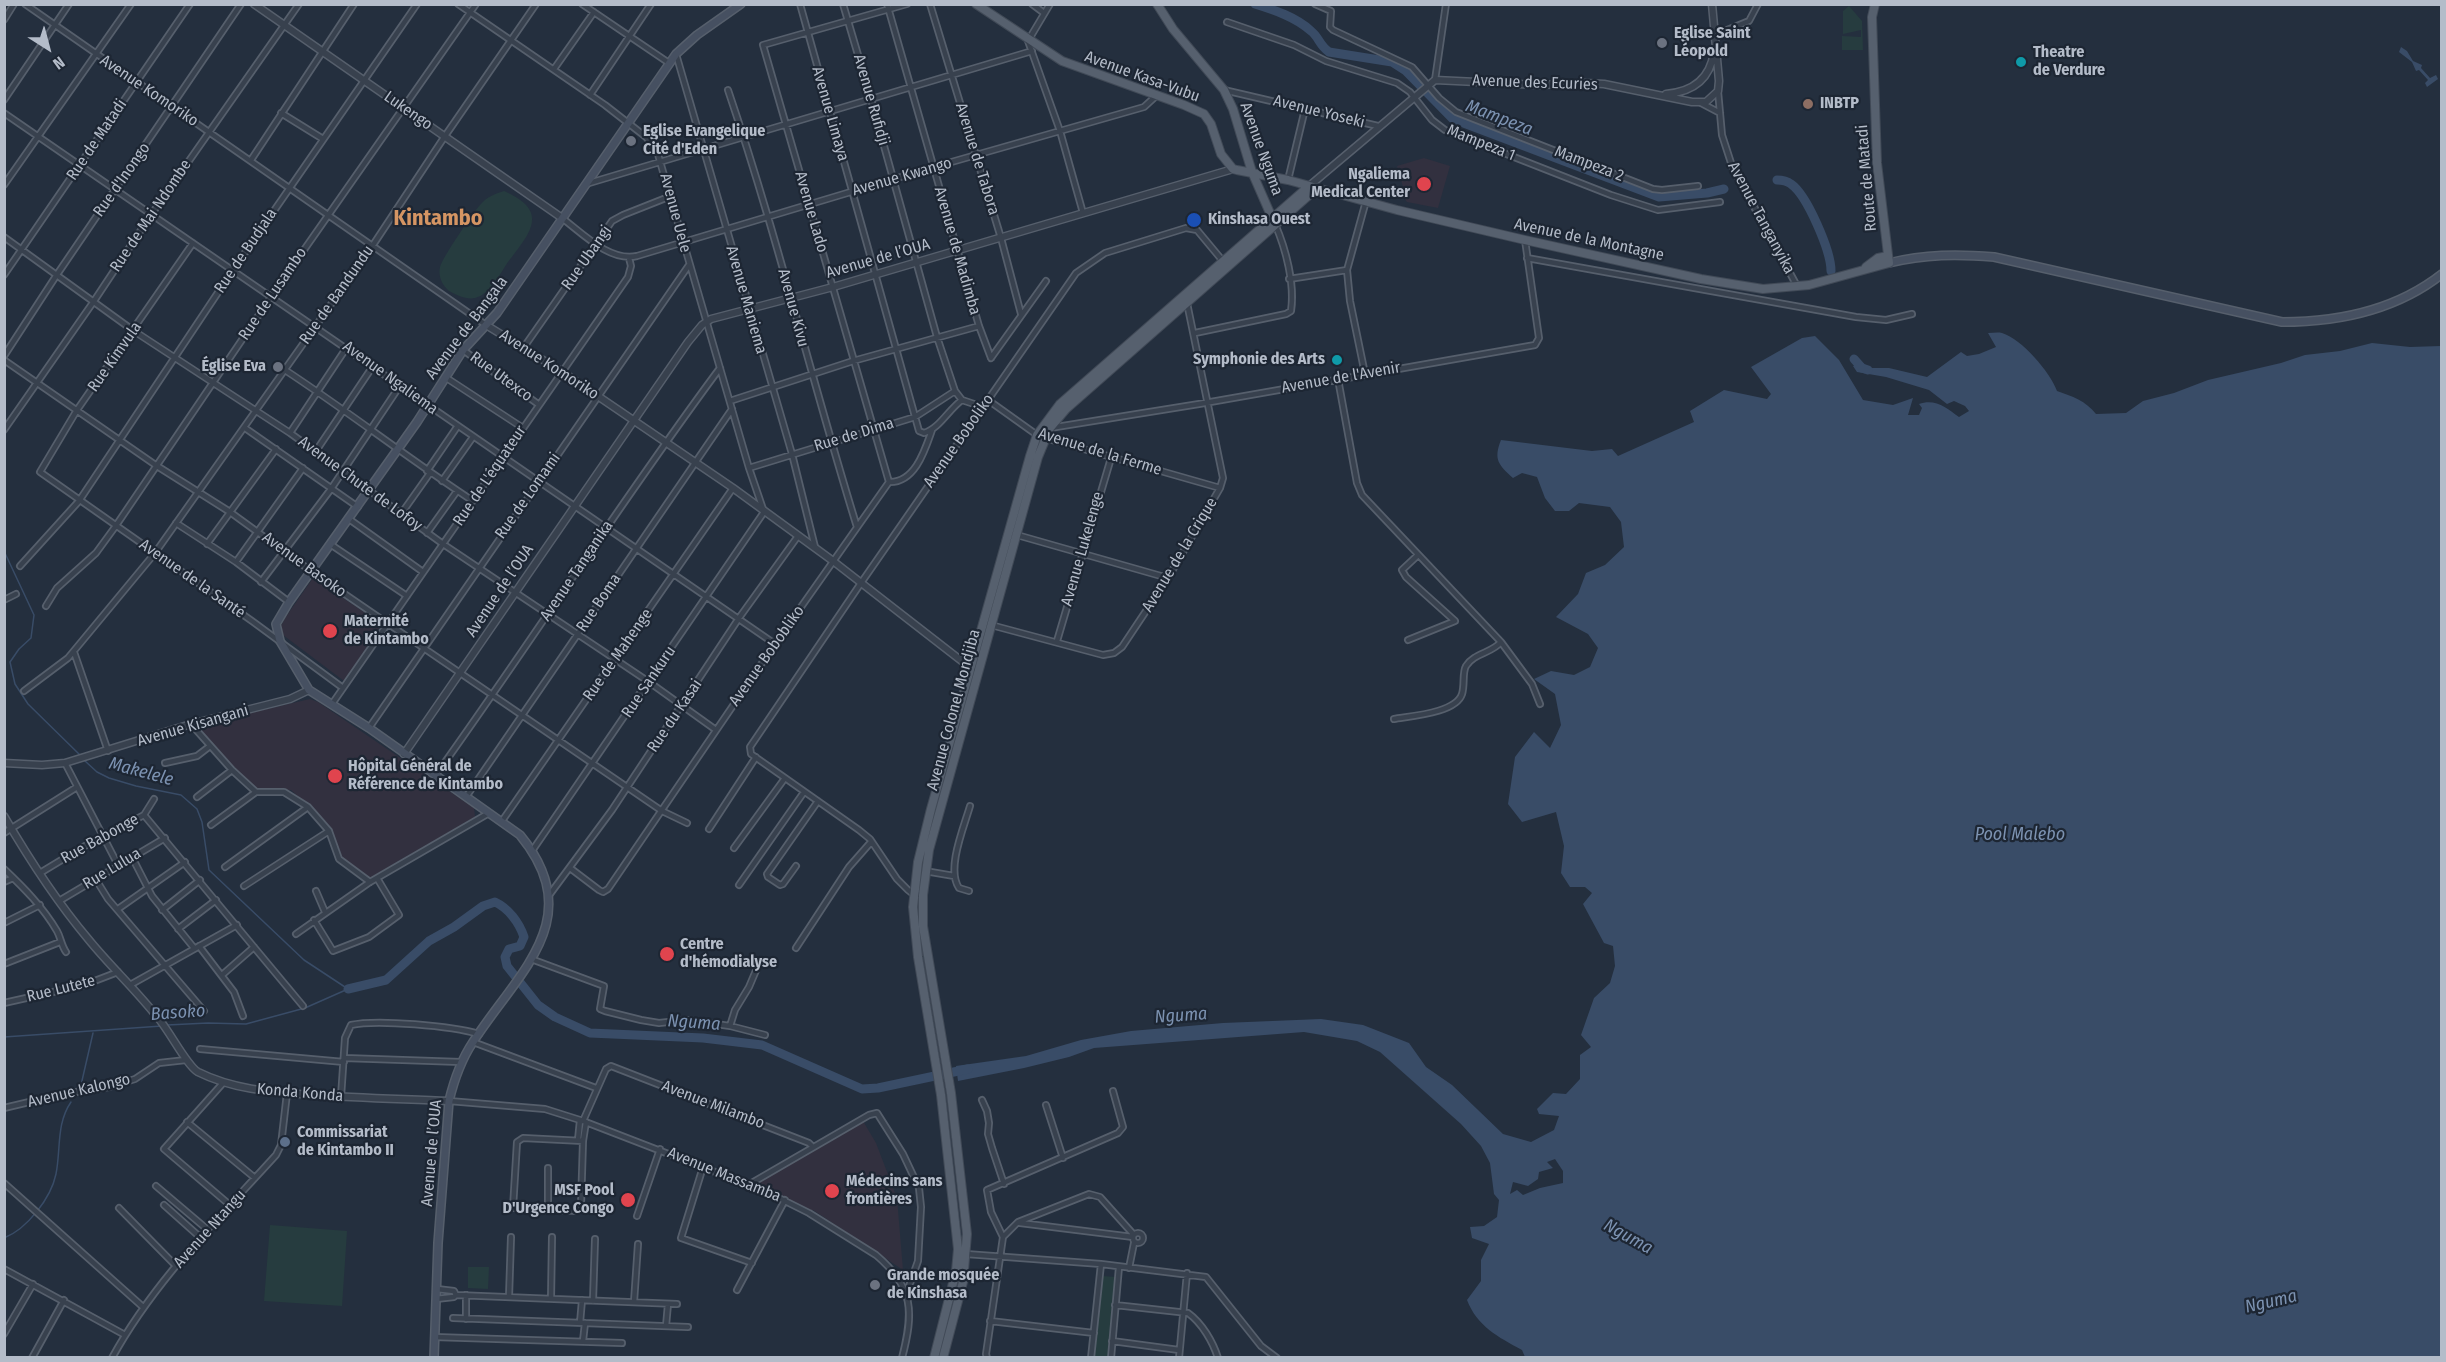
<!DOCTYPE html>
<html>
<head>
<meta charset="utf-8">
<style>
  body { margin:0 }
  #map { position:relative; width:2446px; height:1362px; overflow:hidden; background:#242f3e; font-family:"Fira Sans Condensed",sans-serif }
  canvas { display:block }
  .frame { position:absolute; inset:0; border:6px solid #b4bcc9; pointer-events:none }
  .north { position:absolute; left:18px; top:18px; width:60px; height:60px; -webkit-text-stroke:4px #1d2633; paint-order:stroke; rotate:144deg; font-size:16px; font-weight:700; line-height:24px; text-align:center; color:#b4bcc9 }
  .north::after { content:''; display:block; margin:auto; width:21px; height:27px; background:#b4bcc9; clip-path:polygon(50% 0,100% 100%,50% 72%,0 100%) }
</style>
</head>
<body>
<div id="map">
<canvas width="2446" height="1362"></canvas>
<div class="frame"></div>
<div class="north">N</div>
</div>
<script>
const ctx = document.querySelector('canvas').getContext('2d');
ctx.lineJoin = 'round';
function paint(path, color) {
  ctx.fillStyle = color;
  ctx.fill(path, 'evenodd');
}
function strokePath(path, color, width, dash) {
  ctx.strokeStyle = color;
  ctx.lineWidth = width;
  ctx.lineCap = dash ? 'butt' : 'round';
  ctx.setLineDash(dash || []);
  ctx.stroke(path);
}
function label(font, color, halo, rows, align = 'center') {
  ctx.font = font + ' "Fira Sans Condensed",sans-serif';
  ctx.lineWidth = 4.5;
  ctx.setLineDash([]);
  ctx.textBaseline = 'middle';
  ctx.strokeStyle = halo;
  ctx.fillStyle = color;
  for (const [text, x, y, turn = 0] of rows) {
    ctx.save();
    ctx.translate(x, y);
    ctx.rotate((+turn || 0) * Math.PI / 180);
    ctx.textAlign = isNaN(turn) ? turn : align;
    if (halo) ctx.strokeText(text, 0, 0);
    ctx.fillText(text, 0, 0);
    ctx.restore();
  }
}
paint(new Path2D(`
  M1424,158L1450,166L1438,208L1407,202L1404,198L1406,197L1397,166Z
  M313,578L382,624L344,681L283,635L281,626L285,618Z
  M310,699L318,702L474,808L475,817L370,878L343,859L329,825L291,790L258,792L194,726Z
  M863,1121L876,1143L897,1198L903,1270L813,1210H807L755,1184Z`), '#32303f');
paint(new Path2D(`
  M1849,6L1862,21L1863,50H1842V36L1861,37V30L1843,34V11Z
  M504,191C552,212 529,234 506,265C498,277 490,294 475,298C467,300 456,295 449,291C442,285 438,276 440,267C443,257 472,214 480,205C487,197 494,194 504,191Z
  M270,1225L347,1231L342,1306L264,1301Z
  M468,1267H489L488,1289L468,1288Z
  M1101,1276L1116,1277L1108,1357L1093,1358Z`), '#263c3f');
paint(new Path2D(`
  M2401,47L2407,51L2413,61L2422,65L2421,68L2430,78L2436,75L2438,79L2427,87L2425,83L2428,80L2419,70L2416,71L2412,62L2399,52Z
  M1988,333C1993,333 1998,332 2002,333C2022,339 2050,372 2057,391C2072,396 2086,401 2096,414L2126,413L2143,401L2174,393L2208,380L2281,363L2305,355L2340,351L2372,343L2410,347L2441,346V1357H1525L1522,1350C1498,1337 1477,1326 1467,1300L1481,1281V1260L1489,1244L1472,1238L1470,1227L1484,1226L1497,1217L1499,1200L1494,1194L1490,1163L1481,1146L1461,1124L1380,1052L1357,1041L1304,1032L1094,1048L1069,1057L1024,1068L958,1081L956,1066L1026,1056L1081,1040L1131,1031L1223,1023L1321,1019L1363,1025L1409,1043L1426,1067L1452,1085L1503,1134L1531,1142L1554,1130L1559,1116L1539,1114L1537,1109L1553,1093L1566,1094L1580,1079V1055L1591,1047L1581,1035L1594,998L1610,983L1615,966L1613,946L1604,943L1583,904L1592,893L1585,887H1570L1561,873L1564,846L1556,812L1522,822L1508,804L1515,757L1534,732L1550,748L1561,725L1555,694L1534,679L1551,671L1574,675L1590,667L1598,648L1588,634L1556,617L1578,594L1586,573L1605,565L1624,547L1621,522L1610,507L1579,503L1569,511H1555L1545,498L1537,477L1522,473L1513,478C1499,465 1493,460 1501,440L1592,451L1612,449L1618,456L1694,422L1690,411L1724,390L1767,399L1771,394L1751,367L1802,338L1815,336L1839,360L1863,400L1893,405L1913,398L1908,415H1919L1922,408L1919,404C1935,398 1947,408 1959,417L1969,411L1965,406L1954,401L1947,404L1929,390L1886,377L1857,372L1853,366L1863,363L1870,368H1889L1927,377L1961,352L1967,356L1979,354L1996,347ZM1555,1159L1563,1171V1183L1540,1188L1523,1195L1517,1190L1510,1194L1513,1182L1528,1186L1538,1179L1539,1172L1553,1168L1547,1162Z`), '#394c67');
strokePath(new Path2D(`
  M4,551L34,615L31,638L19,649L10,662L15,684L28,704L80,755
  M85,761L97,772L109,778L136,786L181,795L197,809L202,822L209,870L304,960L348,989
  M167,1025L208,1023L246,1024L305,1008L348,989
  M4,1037L162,1026
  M81,1085L93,1033
  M4,1238C27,1229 51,1198 56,1174C61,1149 56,1124 71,1102`), '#394c67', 1.5);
strokePath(new Path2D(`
  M1255,4C1274,10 1296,17 1311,31C1319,37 1319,45 1329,52L1392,62L1406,71L1453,119L1659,197L1707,193L1724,189
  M1777,180C1782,180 1787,181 1791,184C1807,195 1831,251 1831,271
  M1854,359L1862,368L1868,370
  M348,989L386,980L429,941L454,927L483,906L495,902C508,908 519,922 524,937L520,946L509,949L505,957L507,966L538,1005L555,1017L590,1033L703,1038L762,1045L862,1089L878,1088L968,1069`), '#394c67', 9);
const minor = new Path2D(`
  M25,4L486,325
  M458,4L605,105L646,137L657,151L749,468L764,512L532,851
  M582,4L669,63
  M800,4L919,431L924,433C939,429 949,409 962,400L983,407
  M843,4L871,99L937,337L955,391L962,400
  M887,4L979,326L991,358
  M930,4L1001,238L1021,314
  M1032,4L1044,13
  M1050,4L1028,41L1060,131L1083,213
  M1315,4L1331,11L1330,27L1333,30L1412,67L1439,98L1456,112L1653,189L1662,190L1698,186
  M4,20L14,4
  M1227,22L1294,45L1326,61L1397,83L1410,92L1432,120L1445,130L1611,195L1658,210L1720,202
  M1715,35L1749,21L1758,4
  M676,54L792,454L815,547
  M554,69L594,12
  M1435,80L1446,4
  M728,90C777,234 812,382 857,527
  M1224,90L1378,126
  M1718,91L1722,135L1732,166L1797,286
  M590,95L651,4
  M4,100L69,4
  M1701,103L1720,113
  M4,113L775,644
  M281,113L323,139
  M251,160L354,4
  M1288,180L1305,109
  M586,184L1032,51
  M4,185L131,4
  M562,218C583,234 610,262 637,256L934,167L1144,107L1156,96
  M4,237L134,331L290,433L443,544L649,682L716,730
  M193,243L77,410L40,472L252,621L343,688
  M1527,258L1856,317L1886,320L1912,314
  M4,275L190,4
  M1289,279L1347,270
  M1195,333L1286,314L1291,311C1295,284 1286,249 1275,224
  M524,347L612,221L623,215L671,196
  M463,350L538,404
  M4,356L56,276L241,4
  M991,358L1046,281
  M4,360L157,466L230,512L311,571L662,811L687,823
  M285,370C349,412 409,459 473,501
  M1365,374L1350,301L1347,270L1366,201
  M445,377L523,428
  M1338,379L1357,483L1362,495L1501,642L1532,684L1540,704
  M988,400L1037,435
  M730,401L853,361L979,326
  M245,428L358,507
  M1050,428L1199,404L1535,345L1539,338L1525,240
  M4,430L94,301L151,215L299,4
  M290,433L347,347
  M1045,438L1220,488
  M316,451L373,366
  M749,468L915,417L955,391
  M427,471L457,427
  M442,481L473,437
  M889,482L763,45L907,4
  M401,514L430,473
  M349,519L423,572
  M176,523L236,562L289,602
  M427,533L457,491
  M1017,535L1168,578
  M207,544L276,449
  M330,544L407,596
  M236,562L303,468
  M20,566L79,501L233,270L417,4
  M261,582L331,489L401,384
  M4,600L16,594
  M46,606L57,588L96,553L115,527L271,297L476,4
  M991,625L1103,655L1114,653L1122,647L1168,578L1220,488L1223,478L1187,303
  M1408,640L1455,621L1406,577L1402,570L1418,555
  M1057,641L1111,458
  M74,652L108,751
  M24,691L68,658L155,553L373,245L445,136L536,4
  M332,704L628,277L631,266L629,258
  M1394,719C1411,716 1456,713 1462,694C1465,685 1462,673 1466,666C1474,653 1492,653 1501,642
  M191,724L232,770L256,792H284L308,807L329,831L339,859L370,882
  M369,728L689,265
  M65,763L118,865
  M165,763L197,756L210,746
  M435,776C532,641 621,501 720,368
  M197,797L232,770
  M466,797L732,409
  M144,815L303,1006
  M502,821L733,488
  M211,825L256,792
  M709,829L756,757
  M4,833L77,787
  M734,848L785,778
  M132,857L152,896L194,948
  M796,866L783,884L780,885L768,877L767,874L818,801
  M225,867L308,807
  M570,868L599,890L603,892L608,889L775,644L889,482C915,483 925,450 932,430
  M4,869C24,888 43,907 57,931C61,938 61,945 66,952
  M925,871L954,876
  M40,873L83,847L144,815L154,799
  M95,878L108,899L204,1011
  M4,882L13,878
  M739,885L804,792
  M244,886L329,831
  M316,891L325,912
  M969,891L959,888C946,869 964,827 970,806
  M550,894L612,810L739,618L798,536
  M923,895L913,894L908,890L897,879L870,839L859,830L751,754L750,747L861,583L1076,273L1105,253L1186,228L1197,230L1222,260
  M59,901L165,838
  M118,909L185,862
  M162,910L200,880
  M314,920L333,951L369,937L399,915L377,878
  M4,923L40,905
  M178,929L216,900
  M296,934L370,882L489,813
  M199,946L234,992L243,1016
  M796,948L849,867L871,842
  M531,959L604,986L600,1009L605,1011L641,1020L659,1023L687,1020L730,1026L765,1035
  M4,964L60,942
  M222,975L254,947
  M130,985L237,925
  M4,1003L84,985L118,972
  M730,1026L735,1010L749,987L760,961
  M473,1042L596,1088
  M200,1049L344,1062
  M344,1058L461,1062
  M223,1083L164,1149L231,1206
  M341,1097L345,1038L351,1025C377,1019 452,1026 479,1034
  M982,1100L987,1111L989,1123L988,1134L992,1148L1004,1184
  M449,1101L545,1109L583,1121L767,1192L809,1213L876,1255C914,1287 914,1312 902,1358
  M1046,1105L1063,1158
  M4,1108L63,1094L109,1087L135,1079L159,1063L186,1060
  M583,1121L606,1069L611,1066L809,1143L813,1147
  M187,1122L255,1178
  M523,1138L583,1141L581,1205L578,1211L513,1208L517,1142Z
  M578,1140L580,1120
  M583,1141L586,1122
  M703,1167L681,1238L752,1263
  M4,1183L143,1307
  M750,1184L869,1115L877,1113L903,1154L919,1188L921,1207L918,1261L907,1292
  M156,1186L208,1230
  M164,1205L201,1238
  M119,1208L176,1266
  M548,1211V1168
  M637,1216L660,1149
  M1020,1223L1133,1237
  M1133 1238a5 5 0 1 1 10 0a5 5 0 1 1-10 0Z
  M1003,1237L991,1212L987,1190L1118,1133L1123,1127L1113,1091
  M966,1254L1101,1264L1206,1277L1261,1346L1277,1358
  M1129,1268L1134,1243
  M4,1269L125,1335
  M737,1290L785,1200
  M456,1295L677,1304
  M509,1297L511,1237
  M436,1299L454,1297L456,1295L454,1291L437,1289
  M551,1299L552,1237
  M593,1301L595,1239
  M634,1302L638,1244
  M1115,1305L1188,1313C1202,1323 1213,1342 1218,1358
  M453,1318L688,1327
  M466,1319V1295
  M990,1321L1094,1333
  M580,1323L582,1300
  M666,1326L668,1304
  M4,1334L33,1284
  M434,1337L622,1343
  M583,1341L585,1323
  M1112,1341L1179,1350
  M32,1358L64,1300
  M112,1358C154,1281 218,1219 276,1155L281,1145L287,1093
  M987,1358L986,1354L1003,1237L1018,1222L1089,1194L1100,1197L1134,1235
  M1091,1358L1101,1264
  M1111,1358L1119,1267
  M1179,1358L1187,1273`);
const tertiary = new Path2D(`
  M254,4L562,218
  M1666,94C1692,92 1710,80 1714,52
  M1308,187L1435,80L1540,85L1584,83L1604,84L1692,102H1706L1718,91L1719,81L1712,4
  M486,325L561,371L733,488L833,561L972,669
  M404,754L688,342L702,325L711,319L833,287L1233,169
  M4,763L42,765L65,763L191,724L290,699L309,690
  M4,816C29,859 57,902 89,940C111,967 137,991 158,1018C169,1030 187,1066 198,1072C234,1090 273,1092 313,1095C358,1098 403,1099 449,1101`);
const secondary = new Path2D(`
  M1889,263C1925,254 1958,254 1994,257L2282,322C2339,322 2395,311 2442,274
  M434,1358L438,1243L449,1101C454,1080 461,1060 473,1042C518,972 589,919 520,835L369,728L309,690L280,641L276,624L289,602L417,422L463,350L497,313L676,54L697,35L741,4`);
const primary = new Path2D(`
  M976,4L1062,61L1184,105L1204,114L1211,124L1221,154L1233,169L1237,170L1288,180L1397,210L1525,240L1701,279L1763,289L1809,285L1889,263L1877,163L1872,17L1875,4
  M1157,4L1173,29L1224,90L1233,109L1252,172L1273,220
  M1866,267L1878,258L1888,256
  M934,1358L956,1271L958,1249L941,1095L918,957L913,907L918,862L931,809L1030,456L1037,435L1060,404L1308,187
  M943,1358L963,1282L967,1234L951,1093L923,926V895L929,850L1038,457L1050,428L1066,409L1316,189`);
strokePath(minor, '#565f6c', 8);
strokePath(tertiary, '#565f6c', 9);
strokePath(secondary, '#565f6c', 10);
strokePath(primary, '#414a57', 10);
strokePath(minor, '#38414e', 4.5);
strokePath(tertiary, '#38414e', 6);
strokePath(secondary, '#465061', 7);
strokePath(primary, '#56606e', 8);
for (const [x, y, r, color] of [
  [1662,43,6,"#6b7280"],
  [2021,62,6,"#0f9aa8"],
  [1808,104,6,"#8d6e63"],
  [631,141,6,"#6b7280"],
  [1424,184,8,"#e0444e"],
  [1194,220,8,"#1a4fb4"],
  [1337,360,6,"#0f9aa8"],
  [278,367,6,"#6b7280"],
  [330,631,8,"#e0444e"],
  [335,776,8,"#e0444e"],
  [667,954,8,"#e0444e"],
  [285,1142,6,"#5c6f8a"],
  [832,1191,8,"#e0444e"],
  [628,1200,8,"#e0444e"],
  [875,1285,6,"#6b7280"]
]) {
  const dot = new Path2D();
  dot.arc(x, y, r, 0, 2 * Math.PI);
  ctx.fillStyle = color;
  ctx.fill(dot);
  strokePath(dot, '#1d2633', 2);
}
label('bold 16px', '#b4bcc9', '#1d2633', [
  ["Eglise Saint",1674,34],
  ["Léopold",1674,52],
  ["Theatre",2033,53],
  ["de Verdure",2033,71],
  ["INBTP",1820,104],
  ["Eglise Evangelique",643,132],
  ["Cité d'Eden",643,150],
  ["Ngaliema",1410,175,"right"],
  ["Medical Center",1410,193,"right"],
  ["Kinshasa Ouest",1208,220],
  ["Symphonie des Arts",1325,360,"right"],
  ["Église Eva",266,367,"right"],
  ["Maternité",344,622],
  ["de Kintambo",344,640],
  ["Hôpital Général de",348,767],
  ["Référence de Kintambo",348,785],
  ["Centre",680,945],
  ["d'hémodialyse",680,963],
  ["Commissariat",297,1133],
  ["de Kintambo II",297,1151],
  ["Médecins sans",846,1182],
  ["frontières",846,1200],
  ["MSF Pool",614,1191,"right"],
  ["D'Urgence Congo",614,1209,"right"],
  ["Grande mosquée",887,1276],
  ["de Kinshasa",887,1294]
], 'left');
label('16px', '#b4bcc9', '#1d2633', [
  ["Avenue Kasa-Vubu",1142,77,20],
  ["Avenue des Ecuries",1535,83,2],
  ["Avenue Komoriko",149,91,34],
  ["Avenue Rufidji",871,100,74],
  ["Lukengo",408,111,35],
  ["Avenue Yoseki",1319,112,14],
  ["Avenue Limaya",830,114,74],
  ["Rue de Matadi",97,140,-56],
  ["Mampeza 1",1481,143,22],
  ["Avenue Nguma",1261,149,70],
  ["Avenue de Tabora",977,159,73],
  ["Mampeza 2",1589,164,21],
  ["Avenue Kwango",902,177,-16],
  ["Route de Matadi",1867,178,-95],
  ["Rue d'Inongo",122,180,-55],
  ["Avenue Lado",811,212,74],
  ["Avenue Uele",675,213,75],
  ["Rue de Mai Ndombe",151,216,-56],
  ["Avenue Tanganyika",1761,218,62],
  ["Avenue de la Montagne",1589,240,12],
  ["Rue de Budjala",246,251,-56],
  ["Avenue de Madimba",957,251,74],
  ["Rue Ubangi",587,258,-55],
  ["Avenue de l’OUA",878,259,-16],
  ["Rue de Lusambo",273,294,-56],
  ["Rue de Bandundu",337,295,-55],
  ["Avenue Maniema",746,300,74],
  ["Avenue Kivu",793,308,75],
  ["Avenue de Bangala",467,328,-53],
  ["Rue Kimvula",115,357,-55],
  ["Avenue Komoriko",549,365,33],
  ["Rue Utexco",501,377,36],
  ["Avenue Ngaliema",390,378,36],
  ["Avenue de l'Avenir",1341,378,-10],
  ["Rue de Dima",854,435,-17],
  ["Avenue Boboliko",959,441,-55],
  ["Avenue de la Ferme",1100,452,17],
  ["Rue de L'équateur",490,476,-56],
  ["Avenue Chute de Lofoy",360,484,36],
  ["Rue de Lomami",528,496,-55],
  ["Avenue Lukelenge",1083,549,-74],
  ["Avenue de la Crique",1180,555,-59],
  ["Avenue Basoko",304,565,36],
  ["Avenue Tanganika",577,571,-56],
  ["Avenue de la Santé",192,579,35],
  ["Avenue de l’OUA",500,591,-56],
  ["Rue Boma",599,603,-56],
  ["Rue de Mahenge",618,655,-55],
  ["Avenue Bobobliko",767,656,-55],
  ["Rue Sankuru",649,682,-56],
  ["Avenue Colonel Mondjiba",954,710,-75],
  ["Rue du Kasai",675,716,-56],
  ["Avenue Kisangani",193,726,-16],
  ["Rue Babonge",100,839,-29],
  ["Rue Lulua",112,869,-31],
  ["Rue Lutete",61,989,-14],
  ["Avenue Kalongo",79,1091,-13],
  ["Konda Konda",300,1093,5],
  ["Avenue Milambo",713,1105,21],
  ["Avenue de l’OUA",432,1153,-85],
  ["Avenue Massamba",724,1175,22],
  ["Avenue Ntangu",210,1229,-48]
]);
label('italic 18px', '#7c92b1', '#1d2633', [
  ["Mampeza",1499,118,21],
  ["Makelele",141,772,15],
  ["Pool Malebo",2020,835],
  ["Basoko",178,1013,-4],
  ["Nguma",1181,1016,-4],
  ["Nguma",694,1023,4],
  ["Nguma",1628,1237,29],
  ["Nguma",2271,1302,-13]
]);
label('bold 22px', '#d59563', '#1d2633', [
  ["Kintambo",438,219]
]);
</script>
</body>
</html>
